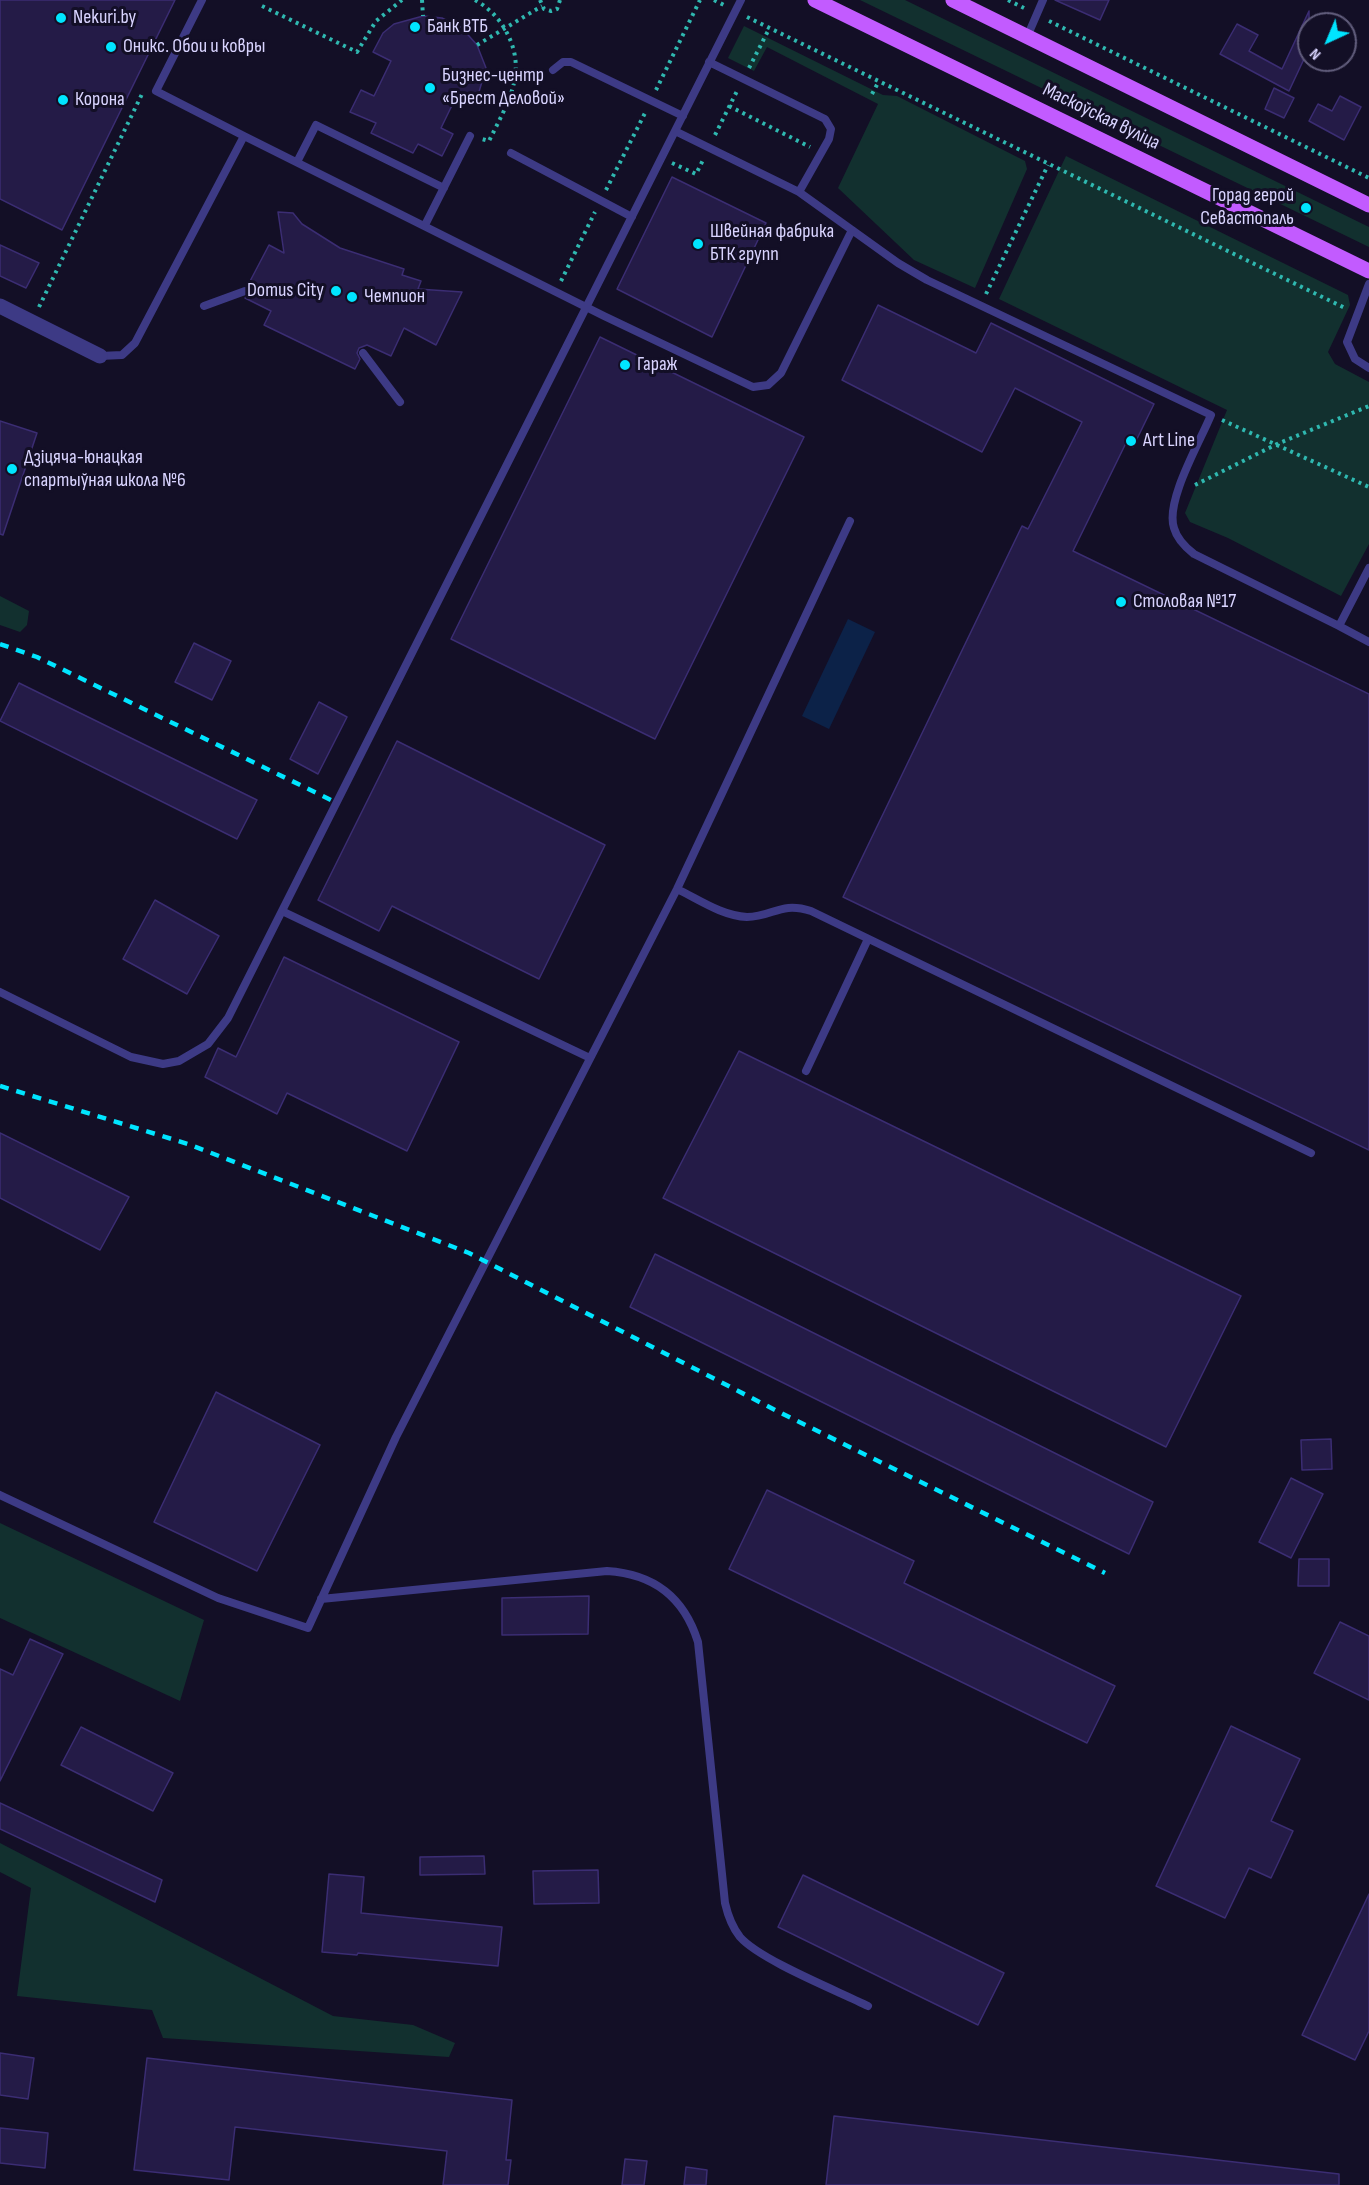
<!DOCTYPE html>
<html>
<head>
<meta charset="utf-8">
<style>
  body { margin:0 }
  #map { position:relative; width:1369px; height:2185px; overflow:hidden; background:#130f26; font-family:"Sofia Sans Condensed",sans-serif }
  canvas { display:block }
  .north { position:absolute; left:1297px; top:12px; width:60px; height:60px; box-sizing:border-box; background:#130f26; border:2px solid #625e7d; border-radius:50%; rotate:224deg; font-size:16px; font-weight:700; line-height:24px; text-align:center; color:#d9d4ff }
  .north::after { content:''; display:block; margin:auto; width:21px; height:27px; background:#00e5ff; clip-path:polygon(50% 0,100% 100%,50% 72%,0 100%) }
</style>
</head>
<body>
<div id="map">
<canvas width="1369" height="2185"></canvas>
<div class="north">N</div>
</div>
<script>
const ctx = document.querySelector('canvas').getContext('2d');
ctx.lineJoin = 'round';
function paint(path, color) {
  ctx.fillStyle = color;
  ctx.fill(path, 'evenodd');
}
function strokePath(path, color, width, dash) {
  ctx.strokeStyle = color;
  ctx.lineWidth = width;
  ctx.lineCap = dash ? 'butt' : 'round';
  ctx.setLineDash(dash || []);
  ctx.stroke(path);
}
function label(font, color, halo, rows, align = 'center') {
  ctx.font = font + ' "Sofia Sans Condensed",sans-serif';
  ctx.lineWidth = 6;
  ctx.setLineDash([]);
  ctx.textBaseline = 'middle';
  ctx.strokeStyle = halo;
  ctx.fillStyle = color;
  for (const [text, x, y, turn = 0] of rows) {
    ctx.save();
    ctx.translate(x, y);
    ctx.rotate((+turn || 0) * Math.PI / 180);
    ctx.textAlign = isNaN(turn) ? turn : align;
    if (halo) ctx.strokeText(text, 0, 0);
    ctx.fillText(text, 0, 0);
    ctx.restore();
  }
}
paint(new Path2D(`
  M860,0H905L1369,227V247Z
  M744,26L883,95L897,96L1025,161L1027,169L975,288L914,260L838,188L878,104L767,47L754,71L728,58Z
  M1066,156L1348,295L1350,305L1328,352L1335,364L1369,382V544L1341,596L1228,538L1190,522L1185,513L1227,410L999,299Z
  M0,596L29,611L27,625L20,632L0,625Z
  M0,1523L204,1620L180,1701L0,1618Z
  M0,1843L333,2016L413,2025L455,2043L449,2057L163,2038L152,2010L17,1996L31,1888L0,1872Z`), '#12302f');
paint(new Path2D(`
  M848,619L875,632L829,729L802,716Z`), '#0c2248');
const building = new Path2D(`
  M0,0H175L62,230L0,199Z
  M1055,0H1109L1100,20Z
  M1309,11V61L1304,59L1289,91L1220,54L1237,24L1258,35L1249,51L1282,69Z
  M423,16L442,18L462,28L477,45L486,68L476,102L458,93L441,128L453,134L442,156L418,144L413,153L371,133L376,123L350,112L361,90L374,96L391,61L373,52L383,33L394,24Z
  M1274,88L1294,98L1284,118L1265,109Z
  M1340,96L1361,107L1344,140L1309,121L1318,104L1332,111Z
  M672,177L766,223L712,337L617,289Z
  M278,212L293,213L302,224L340,248L404,269L402,275L421,281L418,289L462,292L436,345L404,328L391,356L367,345L359,348L357,353L360,359L355,369L264,325L271,311L245,298L251,293L248,285L269,245L284,253Z
  M0,245L39,263L26,288L0,276Z
  M878,305L976,353L991,323L1154,404L1133,447L1126,443L1073,551L1369,694V1150L843,897L1022,526L1028,529L1082,422L1015,388L982,452L842,380Z
  M600,337L804,437L655,739L451,639Z
  M0,421L37,433L3,535L0,534Z
  M194,643L231,661L212,700L175,682Z
  M19,683L257,800L237,839L0,721Z
  M319,702L347,717L318,774L290,759Z
  M397,741L605,845L539,979L392,906L379,931L318,900Z
  M155,900L219,936L187,994L123,959Z
  M284,957L459,1042L407,1151L287,1093L277,1114L205,1077L218,1048L236,1057Z
  M739,1051L1241,1296L1166,1447L663,1198Z
  M0,1133L129,1197L100,1250L0,1198Z
  M655,1254L1153,1502L1129,1554L630,1307Z
  M216,1392L320,1445L257,1571L154,1522Z
  M1331,1439L1332,1469L1302,1470L1301,1440Z
  M1291,1478L1323,1494L1291,1558L1259,1542Z
  M767,1490L914,1561L904,1583L1115,1686L1087,1743L729,1569Z
  M1299,1559H1329V1586H1298Z
  M589,1596L588,1634L502,1635V1598Z
  M1340,1622L1369,1636V1700L1314,1673Z
  M30,1639L63,1654L0,1781V1669L13,1675Z
  M1231,1726L1300,1759L1271,1821L1293,1831L1271,1878L1249,1868L1225,1918L1156,1886Z
  M81,1727L173,1773L153,1811L61,1765Z
  M0,1803L162,1880L155,1902L0,1829Z
  M484,1856L485,1874L420,1875V1857Z
  M598,1870L599,1903L534,1904L533,1871Z
  M329,1874L364,1877L361,1913L502,1927L498,1966L358,1953L357,1955L322,1952Z
  M803,1875L1004,1973L978,2025L778,1927Z
  M1369,1894V2031L1355,2060L1302,2035Z
  M0,2053L34,2058L28,2099L0,2095Z
  M147,2058L512,2100L506,2160H511L508,2185H443L447,2151L235,2127L229,2180L134,2170Z
  M834,2116L1339,2174V2185H826Z
  M0,2128L48,2133L45,2168L0,2163Z
  M625,2159L647,2161L644,2185H622Z
  M686,2167L707,2170L706,2185H684Z`);
paint(building, '#241b47');
strokePath(building, '#3b2d73', 1.5);
strokePath(new Path2D(`
  M422,0L423,16
  M475,0C488,7 500,19 507,33C528,73 507,104 489,141L482,139
  M540,0L544,9L551,11L557,9L560,0
  M714,0L724,5
  M1008,0L1024,8
  M262,6L357,52L376,21L402,0
  M747,17L1347,309
  M1049,21L1369,178
  M477,45L542,6
  M749,68L769,29
  M656,90L700,0
  M872,94L879,81
  M729,106L810,147
  M715,135L737,91
  M672,163L696,174L704,158
  M606,190L645,113
  M561,281L595,212
  M986,294L1048,165
  M39,307L143,92
  M1222,420L1369,487
  M1195,485L1277,444L1369,406`), '#2fb8b0', 4, [3, 4.5]);
strokePath(new Path2D(`
  M202,0L156,91L244,136
  M1027,37L1043,0
  M553,70L563,62H571L683,116
  M675,131L799,192L829,139L831,129L825,119L709,62
  M511,153L632,217
  M297,162L316,125L444,188
  M799,192L898,263L927,280L1211,415C1200,442 1165,501 1174,528C1177,539 1185,547 1194,554L1339,626L1369,568
  M425,225L470,136
  M1369,284L1347,342L1355,359L1369,368
  M204,306L245,291
  M363,353L400,402
  M100,356L122,355L135,343L244,136L604,316L753,387L768,385L781,373L852,230
  M1339,626L1369,642
  M677,889C698,899 722,916 747,917C773,917 780,901 811,911L1311,1153
  M284,912L590,1058
  M0,992L131,1057L163,1064L179,1061L208,1044L228,1018L741,0
  M806,1071L868,939
  M0,1495L218,1598L308,1628L396,1437L677,889L850,521
  M321,1599L607,1571C654,1574 684,1597 698,1642L725,1903C728,1916 732,1927 740,1937C760,1960 838,1991 868,2006`), '#3d3a85', 8);
strokePath(new Path2D(`
  M0,306L100,356`), '#3d3a85', 15);
strokePath(new Path2D(`
  M815,0L1369,271
  M953,0L1369,205`), '#c25bff', 15);
strokePath(new Path2D(`
  M0,644L37,657L333,801
  M0,1086L188,1144L469,1253L783,1414L1105,1573`), '#00e5ff', 4.5, [9, 8]);
for (const [x, y, r, color] of [
  [61,18,6,"#00e5ff"],
  [415,27,6,"#00e5ff"],
  [111,47,6,"#00e5ff"],
  [430,88,6,"#00e5ff"],
  [63,100,6,"#00e5ff"],
  [1306,208,6,"#00e5ff"],
  [698,244,6,"#00e5ff"],
  [336,291,6,"#00e5ff"],
  [352,297,6,"#00e5ff"],
  [625,365,6,"#00e5ff"],
  [1131,441,6,"#00e5ff"],
  [12,469,6,"#00e5ff"],
  [1121,602,6,"#00e5ff"]
]) {
  const dot = new Path2D();
  dot.arc(x, y, r, 0, 2 * Math.PI);
  ctx.fillStyle = color;
  ctx.fill(dot);
  strokePath(dot, '#130f26', 2);
}
label('20px', '#d9d4ff', '#130f26', [
  ["Nekuri.by",73,18],
  ["Банк ВТБ",427,27],
  ["Оникс. Обои и ковры",123,47],
  ["Бизнес-центр",442,76],
  ["«Брест Деловой»",442,99],
  ["Корона",75,100],
  ["Горад герой",1294,196,"right"],
  ["Севастопаль",1294,219,"right"],
  ["Швейная фабрика",710,232],
  ["БТК групп",710,255],
  ["Domus City",324,291,"right"],
  ["Чемпион",364,297],
  ["Гараж",637,365],
  ["Art Line",1143,441],
  ["Дзіцяча-юнацкая",24,458],
  ["спартыўная школа №6",24,481],
  ["Столовая №17",1133,602]
], 'left');
label('20px', '#d9d4ff', '#130f26', [
  ["Маскоўская вуліца",1101,117,26]
]);
</script>
</body>
</html>
